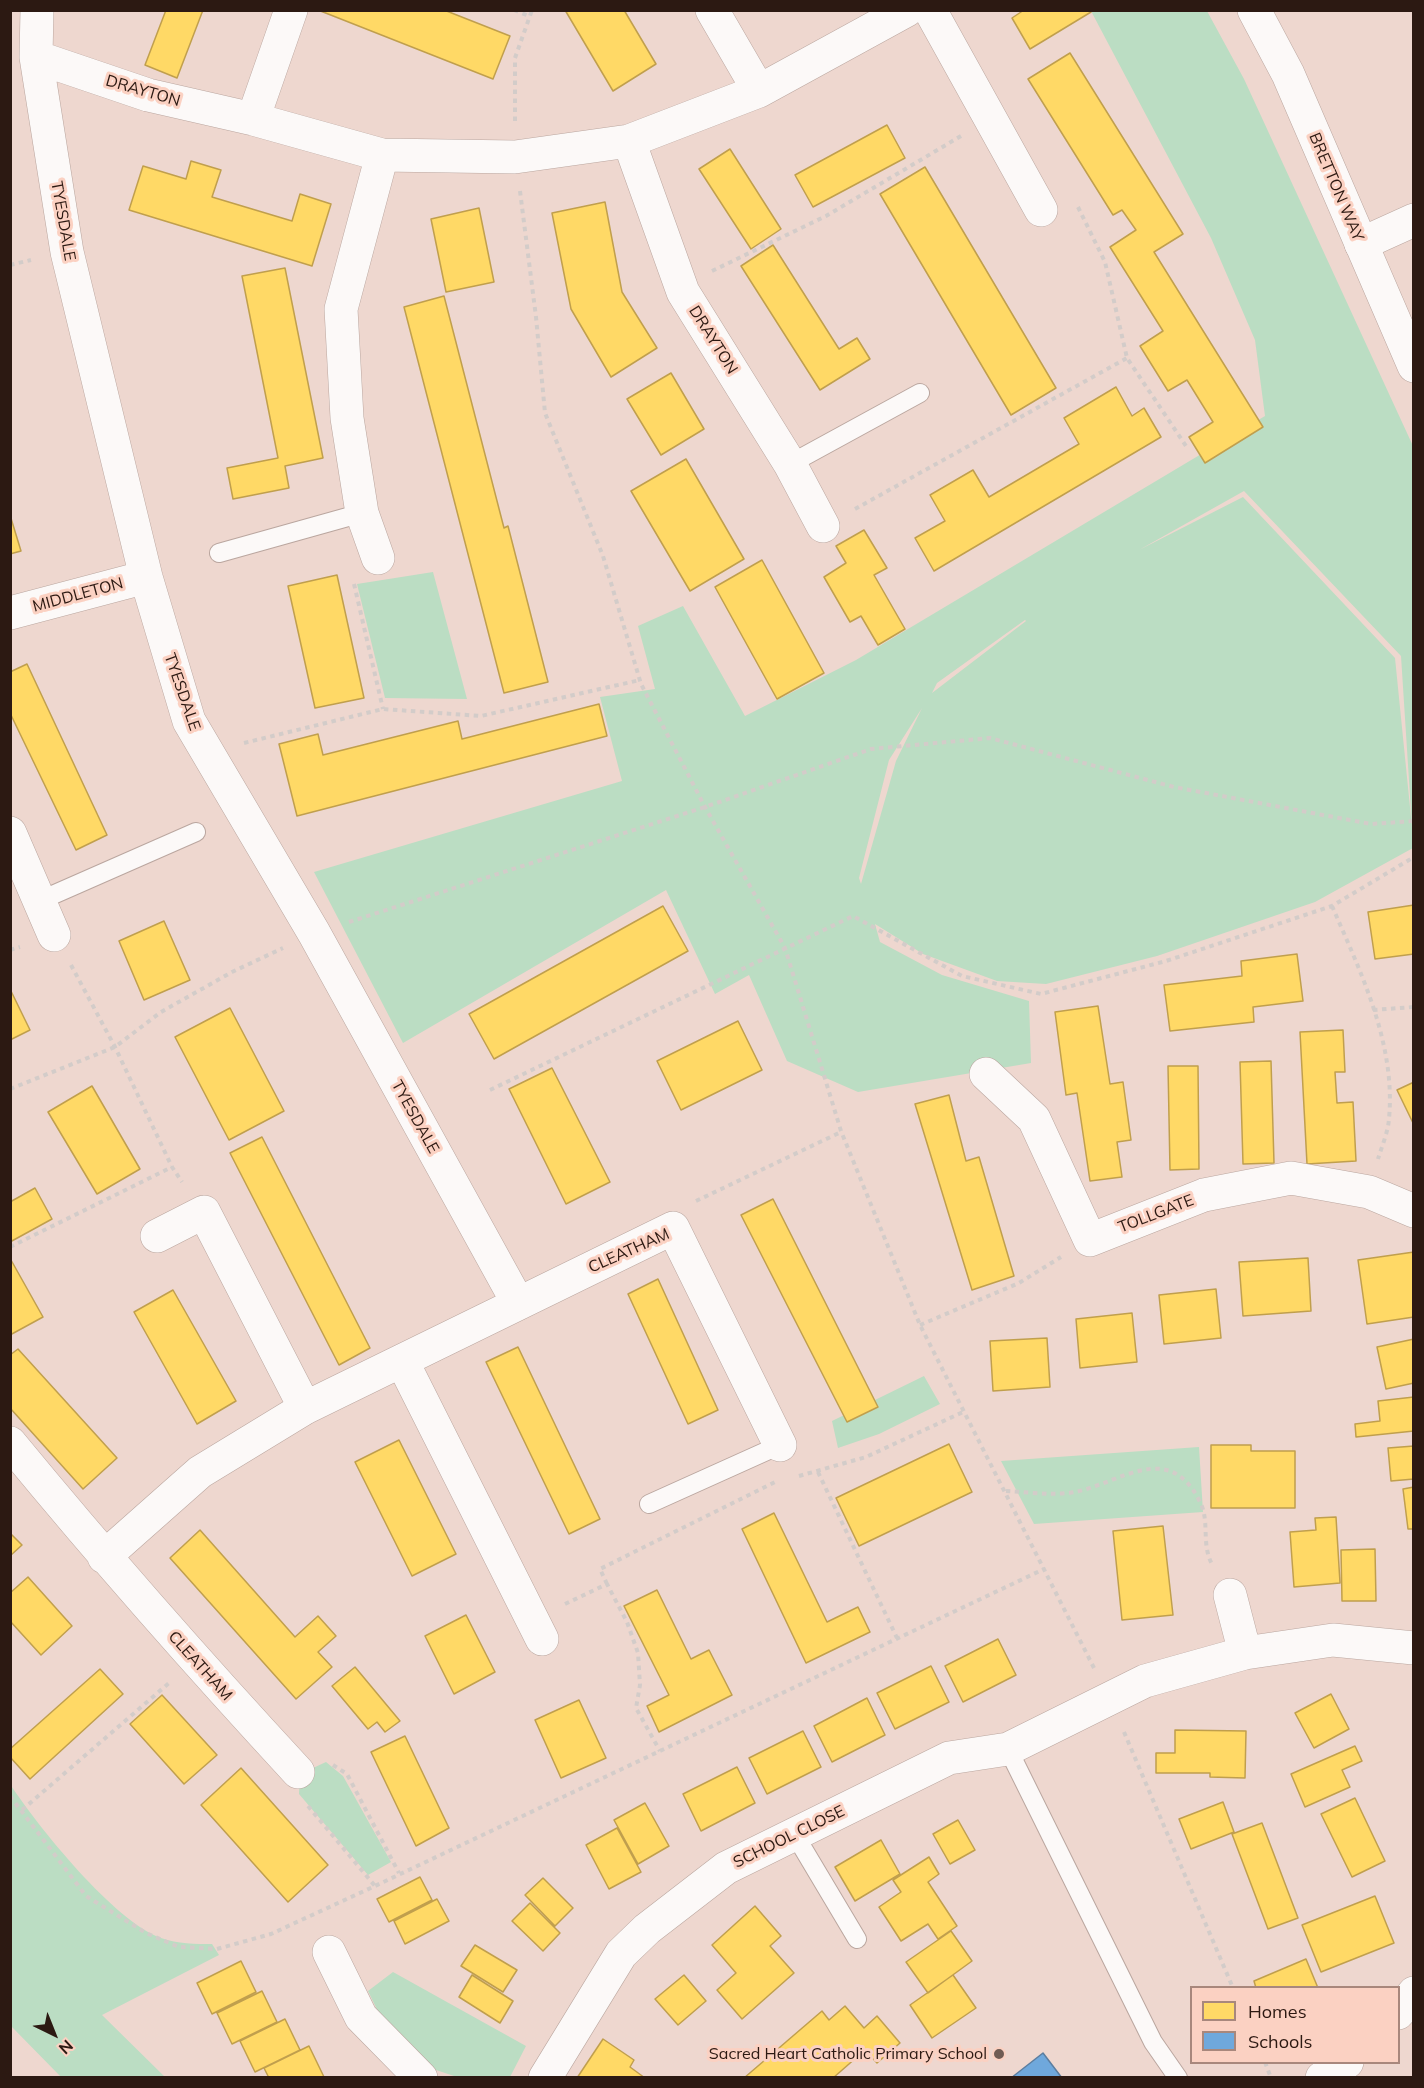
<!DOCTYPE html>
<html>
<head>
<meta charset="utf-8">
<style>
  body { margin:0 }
  #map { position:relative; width:1424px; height:2088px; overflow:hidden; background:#eed7cf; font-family:Mulish,sans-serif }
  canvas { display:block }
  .frame { position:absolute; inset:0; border:12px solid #2c1912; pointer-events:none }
  .legend { position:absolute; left:1190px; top:1986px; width:210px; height:78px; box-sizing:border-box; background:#fbd1c2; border:2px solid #a8877c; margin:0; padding:8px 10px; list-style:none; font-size:18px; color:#2c1912 }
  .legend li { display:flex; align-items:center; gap:12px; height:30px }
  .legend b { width:30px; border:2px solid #a8877c }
  .north { position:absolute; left:24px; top:2004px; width:60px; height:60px; -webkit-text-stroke:4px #fbd1c2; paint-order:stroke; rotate:137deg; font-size:16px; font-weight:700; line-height:24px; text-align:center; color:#2c1912 }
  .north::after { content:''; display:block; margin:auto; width:21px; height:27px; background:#2c1912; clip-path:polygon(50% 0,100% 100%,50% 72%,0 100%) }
</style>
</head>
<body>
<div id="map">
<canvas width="1424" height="2088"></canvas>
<div class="frame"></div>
<ul class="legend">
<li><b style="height:16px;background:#ffd966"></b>Homes</li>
<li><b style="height:16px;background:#6fa8dc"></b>Schools</li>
</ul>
<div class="north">N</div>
</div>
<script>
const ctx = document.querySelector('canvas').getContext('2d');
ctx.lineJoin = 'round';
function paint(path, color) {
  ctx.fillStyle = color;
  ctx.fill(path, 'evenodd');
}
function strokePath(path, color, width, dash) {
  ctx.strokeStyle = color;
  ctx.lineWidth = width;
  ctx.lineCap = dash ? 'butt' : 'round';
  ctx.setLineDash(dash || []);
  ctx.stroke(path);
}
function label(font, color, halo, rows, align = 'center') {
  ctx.font = font + ' Mulish,sans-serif';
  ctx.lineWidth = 6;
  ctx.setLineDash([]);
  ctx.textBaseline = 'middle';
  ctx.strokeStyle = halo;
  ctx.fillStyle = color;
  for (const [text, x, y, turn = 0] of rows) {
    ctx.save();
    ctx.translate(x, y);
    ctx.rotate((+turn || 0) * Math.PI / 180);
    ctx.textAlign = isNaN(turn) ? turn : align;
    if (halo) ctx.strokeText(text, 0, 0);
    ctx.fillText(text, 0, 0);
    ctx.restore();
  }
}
paint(new Path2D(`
  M1091,11H1207L1244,79L1413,446V854V848L1315,902L1157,956L1046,984L997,981L923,954L875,924L880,942L942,975L1029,1001L1031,1063L858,1092L787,1061L749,975L715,994L666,890L403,1043L314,872L622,781L600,697L655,689L638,626L683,606L745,716L856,660L1265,416L1255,340L1211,238ZM1244,491L1401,656L1412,827L1395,658L1243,497L1139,550ZM1025,620L1026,621L932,693L937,683ZM922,708L896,761L861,884L859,878L889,760Z
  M433,572L467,699L385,698L357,584Z
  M924,1376L940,1404L879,1434L838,1448L832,1421Z
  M1199,1447L1203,1512L1034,1524L1001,1461Z
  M326,1762L343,1776L391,1862L368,1875L299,1794L300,1774Z
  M10,1784C38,1827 115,1922 161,1938C178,1944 195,1944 212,1944L219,1955L102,2015L165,2077H61L11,2026Z
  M393,1972L526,2046L510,2077H457L424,2066L388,2032L368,1991Z`), '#bbddc3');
const homes = new Path2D(`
  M166,10H203L177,78L145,65Z
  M318,10H444L510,36L493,79Z
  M565,10H624L656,64L613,91Z
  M1024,10H1091V12L1030,49L1012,18Z
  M1070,53L1183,234L1154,252L1263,427L1205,463L1189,437L1213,422L1187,380L1168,391L1140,346L1163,331L1110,247L1136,230L1122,210L1113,215L1028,79Z
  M887,125L905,158L813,207L795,175Z
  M730,149L781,229L751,249L699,169Z
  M191,161L221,170L212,197L292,221L300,194L331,204L312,266L129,210L143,166L186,179Z
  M925,167L1056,388L1011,415L880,194Z
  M605,202L622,292L657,348L611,377L571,309L552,213Z
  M479,208L494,282L446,292L431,219Z
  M773,245L839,349L857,338L870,359L820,390L741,266Z
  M285,268L323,458L285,466L289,488L233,499L227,468L278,458L242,276Z
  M444,296L504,528L508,526L548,682L504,693L404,307Z
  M671,373L704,429L661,455L627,399Z
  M1116,387L1132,416L1144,408L1161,437L934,571L915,538L945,521L930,495L973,470L989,497L1079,444L1064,418Z
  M686,459L744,559L690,591L631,491Z
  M10,515L21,551L10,554Z
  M864,530L887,568L874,575L905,629L878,645L861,616L850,622L824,577L846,563L836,546Z
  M762,560L824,673L777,699L715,587Z
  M337,575L364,698L315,708L288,586Z
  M27,664L107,835L76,850L10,713V672Z
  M599,704L607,736L297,816L279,744L318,734L323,755L458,721L462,739Z
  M1414,905V954L1375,959L1368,912Z
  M663,906L688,951L494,1059L469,1014Z
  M164,921L190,980L144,1000L119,941Z
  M1297,954L1303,1001L1253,1007L1254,1022L1170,1031L1164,985L1242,976L1241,961Z
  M10,989L30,1030L10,1040Z
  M1098,1006L1110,1084L1123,1082L1131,1140L1117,1142L1122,1177L1090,1181L1077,1093L1066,1095L1055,1012Z
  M230,1008L284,1111L229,1140L175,1037Z
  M738,1021L762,1070L681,1110L657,1061Z
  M1343,1030L1345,1072H1335L1337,1103L1353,1102L1356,1161L1307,1164L1300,1032Z
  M1271,1061L1274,1163L1243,1164L1240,1062Z
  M1168,1066H1198L1199,1169L1170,1170Z
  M552,1068L610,1182L566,1204L509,1089Z
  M1414,1082V1125L1397,1090Z
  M92,1086L140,1169L97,1194L48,1112Z
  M949,1095L966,1161L979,1157L1014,1276L972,1290L915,1104Z
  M262,1137L370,1348L339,1365L230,1153Z
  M35,1188L52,1219L10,1242V1202Z
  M773,1199L878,1407L847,1422L741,1215Z
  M1414,1252V1317L1367,1324L1358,1260Z
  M1308,1258L1311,1311L1243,1316L1239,1262Z
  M11,1260L43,1317L10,1335V1261Z
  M658,1279L718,1410L688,1424L628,1294Z
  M1216,1289L1221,1338L1164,1344L1159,1295Z
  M173,1290L236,1401L197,1424L134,1312Z
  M1132,1313L1137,1362L1080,1368L1076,1319Z
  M1047,1338L1050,1387L993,1391L990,1341Z
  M1414,1339V1383L1386,1389L1377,1347Z
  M518,1347L600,1519L569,1534L486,1362Z
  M18,1349L117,1458L83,1489L10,1408V1355Z
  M1414,1397V1431L1356,1437L1355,1424L1380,1421L1378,1401Z
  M399,1440L456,1554L412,1576L355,1462Z
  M949,1444L972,1492L859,1546L836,1498Z
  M1211,1445H1251V1451H1295V1508H1211Z
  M1414,1446V1479L1391,1481L1388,1448Z
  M1414,1487V1529H1408L1403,1489Z
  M774,1513L827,1622L858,1607L870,1632L806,1663L742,1529Z
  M1336,1517L1340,1583L1294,1587L1290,1532L1316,1530L1315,1518Z
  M1163,1526L1173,1615L1122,1620L1113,1531Z
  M200,1530L295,1637L318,1616L336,1636L318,1652L332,1667L296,1699L170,1558Z
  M10,1533L22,1545L10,1556Z
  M1375,1549L1376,1601H1342L1341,1550Z
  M28,1577L72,1626L41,1655L10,1621V1593Z
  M657,1590L691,1659L709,1650L732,1695L659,1732L647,1706L669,1695L624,1606Z
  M466,1615L495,1672L454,1694L425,1636Z
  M998,1639L1016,1675L963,1702L945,1666Z
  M931,1666L949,1702L895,1729L877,1693Z
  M355,1667L400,1721L385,1732L377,1722L368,1729L332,1686Z
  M100,1669L123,1694L30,1779L10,1757V1749Z
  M1331,1694L1349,1729L1314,1748L1295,1713Z
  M162,1695L217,1755L184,1784L130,1724Z
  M867,1698L885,1735L832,1762L814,1726Z
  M579,1700L606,1758L561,1778L535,1720Z
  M1175,1730L1246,1731L1245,1778L1210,1777V1773H1156V1753H1175Z
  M803,1731L821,1767L767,1794L749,1758Z
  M405,1736L449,1828L416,1846L371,1752Z
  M1355,1746L1362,1761L1342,1770L1350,1787L1305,1807L1291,1774Z
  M737,1767L755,1803L701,1831L683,1794Z
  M241,1768L328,1865L288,1902L201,1805Z
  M1355,1798L1385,1861L1352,1877L1321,1814Z
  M1223,1802L1234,1832L1191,1849L1179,1819Z
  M645,1803L669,1846L638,1864L614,1820Z
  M958,1820L975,1850L950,1864L933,1834Z
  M1262,1823L1298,1918L1268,1929L1232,1834Z
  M617,1828L641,1872L609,1889L586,1845Z
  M881,1840L900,1874L855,1901L835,1867Z
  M929,1857L939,1874L928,1882L957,1926L938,1939L928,1924L901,1941L879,1907L901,1892L893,1880Z
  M420,1877L432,1900L389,1922L377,1899Z
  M543,1878L573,1908L555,1926L525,1895Z
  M1375,1896L1394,1943L1321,1972L1302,1925Z
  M437,1899L449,1921L405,1944L394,1921Z
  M530,1903L560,1933L543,1951L512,1921Z
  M755,1906L781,1936L770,1946L794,1973L742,2019L717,1990L736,1973L712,1945Z
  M951,1931L972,1961L928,1993L906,1962Z
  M475,1945L517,1970L503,1992L461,1966Z
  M1306,1959L1318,1988H1256L1254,1981Z
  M241,1961L256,1992L212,2014L197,1983Z
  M472,1975L513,2001L500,2023L459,1997Z
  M684,1975L706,2001L678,2025L655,1999Z
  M953,1975L976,2008L932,2038L910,2005Z
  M262,1991L277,2022L232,2044L217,2013Z
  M845,2006L864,2028L877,2016L900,2043L877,2063L865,2050L833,2078H744L822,2011L829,2020Z
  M285,2019L300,2050L255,2072L240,2041Z
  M603,2039L634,2060L630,2067L645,2078H577Z
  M309,2046L324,2077L269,2078L264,2068Z`);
paint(homes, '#ffd966');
strokePath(homes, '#c09f4d', 1.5);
const schools = new Path2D(`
  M1043,2053L1062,2078H1011Z`);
paint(schools, '#6fa8dc');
strokePath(schools, '#5b7d9f', 1.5);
const lane = new Path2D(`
  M790,464L920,393
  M219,553L362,513
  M39,901L196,832
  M649,1504L780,1445
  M1008,1749L1153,2042L1178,2078
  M795,1835L857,1939`);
const street = new Path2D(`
  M37,10L36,57L67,252L146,577L189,721L314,933L518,1303
  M712,10L759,91
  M930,10L1041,210
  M36,57L148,95L253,119L382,155L515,157L629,141L759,91L907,10
  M253,119L291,10
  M629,141L683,292L790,464L823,526
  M1361,244L1414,220
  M378,558L362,513L347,418L341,309L382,155
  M10,613L146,577
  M10,833L54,935
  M986,1074L1034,1119L1090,1240L1204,1195L1291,1178L1369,1192L1414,1211
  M157,1236L204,1212L305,1408
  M402,1361L542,1639
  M10,1443C103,1556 199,1665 298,1772
  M104,1557L200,1472L305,1408L673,1228L780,1445
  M1230,1595L1245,1653
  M329,1952L361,2017L421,2078
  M1398,2013L1414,1993
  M545,2078L621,1954L647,1929L726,1868L949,1758L1008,1749L1145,1681L1245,1653L1333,1640L1414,1648
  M1322,2078L1347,2062`);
const secondary = new Path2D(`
  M1254,10L1288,74L1414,366`);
strokePath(lane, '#baa69f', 20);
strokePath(street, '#baa69f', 34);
strokePath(secondary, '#baa69f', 34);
strokePath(new Path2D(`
  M514,10L529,16
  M515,121V58L532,10
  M520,191L536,317L545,413L603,556L641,684L705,807L785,948L841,1131L920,1325L1094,1668
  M1078,207L1105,262L1127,358L1186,446
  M10,265L31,260
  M712,271L826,216L961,136
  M855,509L1127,358
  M354,584L383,709
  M244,743L383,709L481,716L640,680
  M1332,906C1361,973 1396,1044 1389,1119C1388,1132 1382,1146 1378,1159
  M349,922L705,807L871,749L990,738L1174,787L1371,824L1414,821
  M10,950L20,947
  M71,965L115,1047L172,1167L182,1182
  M1373,1010L1414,1007
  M10,1089L115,1047L161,1012L232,972L283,948
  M490,1090L853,916L962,976L1041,994L1166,961L1332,906L1414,857
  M696,1201L841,1132
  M10,1247L172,1167
  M920,1325L1019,1283L1061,1257
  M818,1472L897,1638
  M799,1476L866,1457L963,1412
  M1006,1491C1028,1492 1053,1496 1075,1492C1120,1483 1168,1440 1199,1500C1211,1521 1200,1544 1213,1566
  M607,1584L600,1569L777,1481
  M565,1604L607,1584L627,1622L638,1653L640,1685L636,1708L660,1751
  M1124,1732L1233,1988
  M333,1765L347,1774L399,1873
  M10,1796L86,1896L146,1933L179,1947L217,1949L271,1934L375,1886L1044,1569
  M308,1806L375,1886
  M22,1810L169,1683
  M1265,2062L1271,2078`), '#d3ccc9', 4, [4.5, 4.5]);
strokePath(lane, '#fcf9f8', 18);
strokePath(street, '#fcf9f8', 33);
strokePath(secondary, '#fcf9f8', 33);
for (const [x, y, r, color] of [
  [999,2054,6,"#705c54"]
]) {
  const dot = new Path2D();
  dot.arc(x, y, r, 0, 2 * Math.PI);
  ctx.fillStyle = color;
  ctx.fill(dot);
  strokePath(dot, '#fbd1c2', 2);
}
label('16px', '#2c1912', '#fbd1c2', [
  ["DRAYTON",143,91,16],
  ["BRETTON WAY",1336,187,67],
  ["TYESDALE",63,221,80],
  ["DRAYTON",713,340,58],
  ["MIDDLETON",78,595,-15],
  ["TYESDALE",182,692,71],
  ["TYESDALE",415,1117,61],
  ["TOLLGATE",1156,1214,-21],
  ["CLEATHAM",629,1251,-24],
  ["CLEATHAM",200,1666,48],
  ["SCHOOL CLOSE",789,1837,-26]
]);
label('16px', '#2c1912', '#fbd1c2', [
  ["Sacred Heart Catholic Primary School",987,2054]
], 'right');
</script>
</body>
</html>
